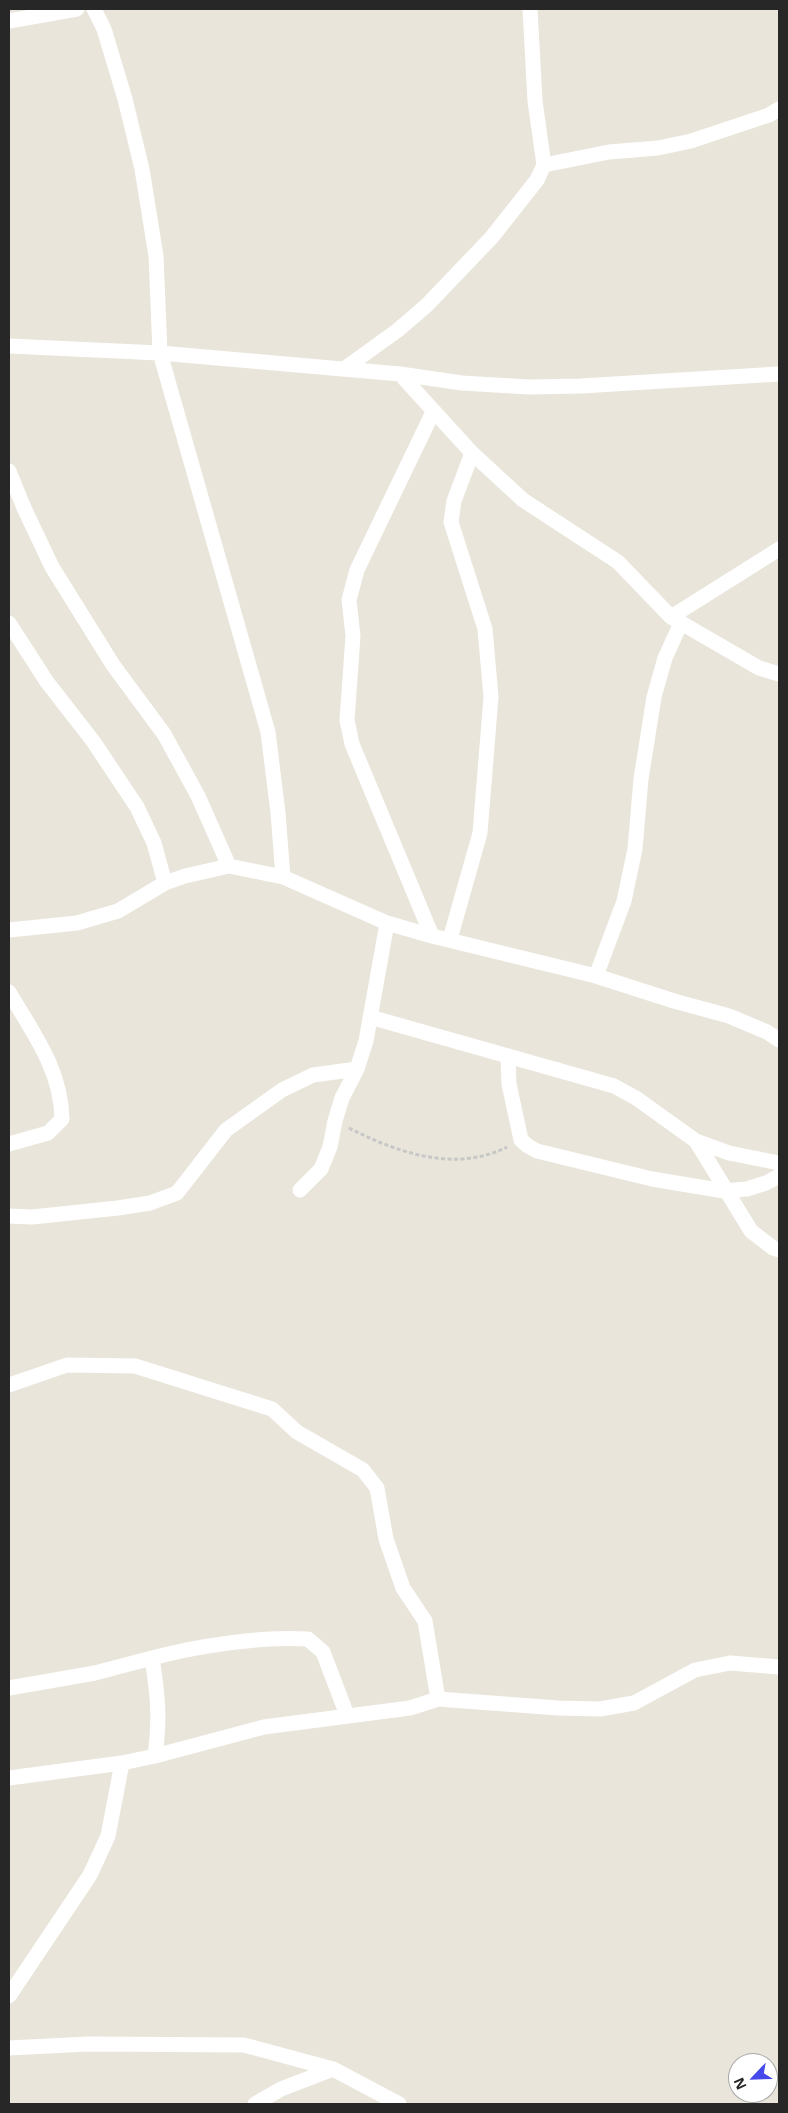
<!DOCTYPE html>
<html>
<head>
<meta charset="utf-8">
<style>
  body { margin:0 }
  #map { position:relative; width:788px; height:2113px; overflow:hidden; background:#e9e5da; font-family:"Noto Sans",sans-serif }
  canvas { display:block }
  .frame { position:absolute; inset:0; border:10px solid #272727; pointer-events:none }
  .north { position:absolute; left:728px; top:2053px; width:50px; height:50px; box-sizing:border-box; background:#fff; border:1px solid #a9a9a9; border-radius:50%; rotate:246deg; font-size:14px; font-weight:700; line-height:20px; text-align:center; color:#272727 }
  .north::after { content:''; display:block; margin:auto; width:18px; height:22px; background:#4548eb; clip-path:polygon(50% 0,100% 100%,50% 72%,0 100%) }
</style>
</head>
<body>
<div id="map">
<canvas width="788" height="2113"></canvas>
<div class="frame"></div>
<div class="north">N</div>
</div>
<script>
const ctx = document.querySelector('canvas').getContext('2d');
ctx.lineJoin = 'round';
function strokePath(path, color, width, dash) {
  ctx.strokeStyle = color;
  ctx.lineWidth = width;
  ctx.lineCap = dash ? 'butt' : 'round';
  ctx.setLineDash(dash || []);
  ctx.stroke(path);
}
strokePath(new Path2D(`
  M349,1128C398,1153 455,1173 507,1147`), '#c7c7c7', 3, [4, 2.5]);
strokePath(new Path2D(`
  M94,9L104,29L125,99L142,169L156,256L160,353L268,732L278,813L283,877
  M9,21L77,9
  M544,165L609,152L658,148L691,141L769,115L779,109
  M9,346L160,353L400,374L462,383L529,387L581,386L779,374
  M344,369L398,330L427,305L492,237L537,180L544,165L535,101L530,9
  M400,374L472,453L523,500L618,562L671,617L759,668L779,674
  M9,471L24,508L52,567L113,665L164,734L198,796L229,866
  M671,617L779,549
  M9,623L47,682L93,741L137,807L154,843L165,883
  M9,930L77,923L118,911L165,883L185,876L229,866L283,877L387,923L432,936L596,976L674,1001L729,1016L767,1032L779,1040
  M432,936L352,744L347,720L353,636L349,600L357,570L433,412
  M450,939L480,833L491,697L485,629L451,522L454,501L472,453
  M596,976L624,901L635,849L641,779L654,697L665,658L681,623
  M9,992C33,1033 61,1069 62,1119L48,1133L9,1144
  M370,1017L614,1086L636,1098L696,1141L729,1153L779,1163
  M508,1058L509,1084L521,1140L528,1146L537,1151L652,1179L724,1191L747,1189L766,1183L779,1176
  M696,1141L751,1231L773,1248L779,1250
  M300,1190L321,1169L330,1147L335,1121L342,1098L357,1069L366,1041L387,923
  M9,1216L32,1217L118,1208L150,1203L177,1193L226,1130L282,1090L313,1075L357,1069
  M9,1385L67,1365L135,1366L272,1409L297,1432L363,1470L377,1488L386,1539L403,1588L425,1621L438,1699
  M152,1658C197,1646 262,1636 308,1639L323,1652L347,1715
  M9,1688L95,1673L152,1658C158,1696 160,1718 155,1756
  M9,1778L122,1763L155,1756L264,1727L410,1708L438,1699L558,1708L600,1709L634,1703L695,1670L730,1663L779,1667
  M9,1996L90,1875L108,1836L122,1763
  M9,2048L88,2044L244,2045L333,2069L399,2104
  M255,2104L281,2089L333,2069`), '#fff', 15);
</script>
</body>
</html>
